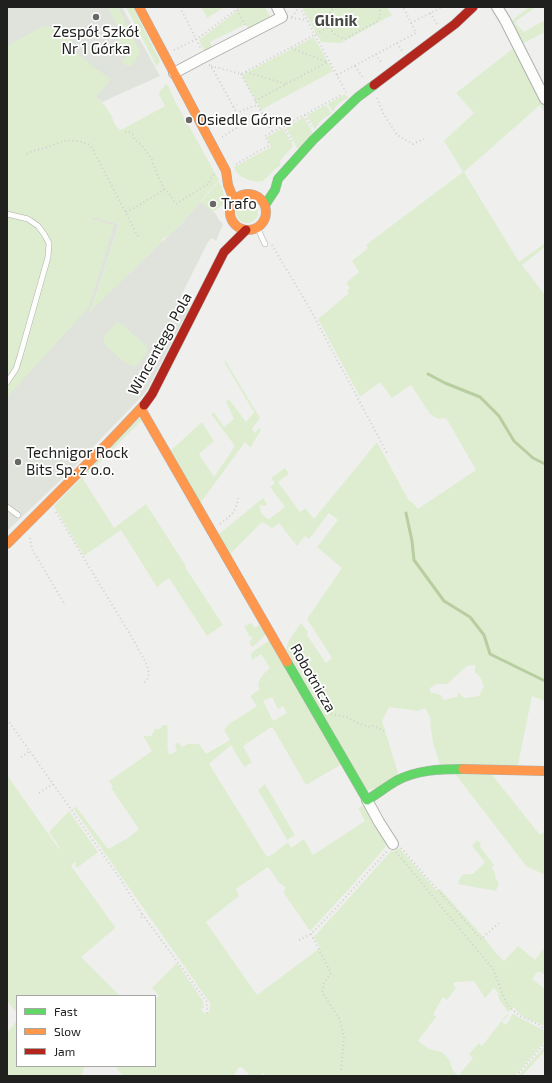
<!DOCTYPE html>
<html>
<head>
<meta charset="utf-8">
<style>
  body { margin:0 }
  #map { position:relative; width:552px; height:1083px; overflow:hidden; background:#eff0ee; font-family:"Exo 2",sans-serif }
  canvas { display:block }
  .frame { position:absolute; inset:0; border:8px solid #20211f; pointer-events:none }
  .legend { position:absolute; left:16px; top:995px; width:140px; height:72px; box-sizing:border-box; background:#fff; border:1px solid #a6a6a5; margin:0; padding:5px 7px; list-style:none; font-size:12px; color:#20211f }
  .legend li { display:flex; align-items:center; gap:8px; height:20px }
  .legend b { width:20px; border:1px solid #a6a6a5 }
</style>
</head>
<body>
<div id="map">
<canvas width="552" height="1083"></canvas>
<div class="frame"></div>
<ul class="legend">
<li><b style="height:5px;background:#63d668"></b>Fast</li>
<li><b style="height:5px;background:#ff974d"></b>Slow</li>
<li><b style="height:5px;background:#b3261e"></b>Jam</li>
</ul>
</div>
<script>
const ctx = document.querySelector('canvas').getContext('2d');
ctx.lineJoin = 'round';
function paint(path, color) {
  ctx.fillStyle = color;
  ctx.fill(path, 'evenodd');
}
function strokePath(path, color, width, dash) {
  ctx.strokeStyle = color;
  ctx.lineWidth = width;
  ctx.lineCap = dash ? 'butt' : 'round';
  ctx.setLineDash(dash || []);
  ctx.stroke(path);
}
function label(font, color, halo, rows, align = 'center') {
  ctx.font = font + ' "Exo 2",sans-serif';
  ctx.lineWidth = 3.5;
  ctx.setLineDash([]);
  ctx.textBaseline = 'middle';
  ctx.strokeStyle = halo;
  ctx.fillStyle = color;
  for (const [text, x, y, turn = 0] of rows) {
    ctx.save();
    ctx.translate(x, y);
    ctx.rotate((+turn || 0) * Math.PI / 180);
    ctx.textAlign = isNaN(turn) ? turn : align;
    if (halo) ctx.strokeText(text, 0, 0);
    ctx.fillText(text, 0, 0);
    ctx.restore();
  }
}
paint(new Path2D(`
  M7,7H122L160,76L102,102L48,59L7,46Z
  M7,193L119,224L92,307L89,311L183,222L201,201L216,214L219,220L223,224L216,241L212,238L208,242L180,298L185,301L189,309L146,392L65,476L7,531Z`), '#dfe3dc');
paint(new Path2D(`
  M108,7H118L141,54L137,56L136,61L131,66L125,65L121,61L127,57L118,40L122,38L117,29L118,28Z
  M126,7H133L160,61L157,67Z
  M201,7H225L207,18Z
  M242,7H265L271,18L250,32L246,24L210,42L214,52L206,55L199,40Z
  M302,7H387L392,15L341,43L321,42Z
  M529,7H536L516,21V24L524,32L545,20V32L522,44L510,22Z
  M44,26L56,28L66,35L65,37L71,41L68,46L95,68L111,79L96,97C102,102 107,108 111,115C114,120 114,127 121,130L165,106L159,95L160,91L166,84L169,87V88L176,103L219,180L183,222L166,238L165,237L162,240V242L149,254L90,312L89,311L92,307L119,224L93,217L92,219L114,225L89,307L7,397V384L12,380L18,370L49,243L39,224L7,213V46Z
  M314,37L333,71L261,110L242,75Z
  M515,47L545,107V113L540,105L464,172L519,262L545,243V247L522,265L545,295V701L532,696L518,765L441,767L433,743L430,722L431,719L425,708L418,711L389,707L382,721L399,776L388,785L366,791L286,649L289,640L301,623L308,632L307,635L326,663L332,658L307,619L342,568L317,547L338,520L329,513L309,539L305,536L297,546L279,523L272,528L262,522L230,554L218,535L263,498L267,504L265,506L260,505C260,513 262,516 269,519L285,507L270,487L275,483L271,478L285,468L289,474L278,482L300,512L305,508L314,519L377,442L409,501L412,502L418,509L476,470L446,418L438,419L430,414L411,385L392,398L380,382L360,397L318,319L349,293L347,291L350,288L346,283L359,272L352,261L368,248L366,245L463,172L444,141L474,113L456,93ZM475,665V672L480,677L484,686L479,696L465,698L461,695L459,692L457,697L443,700L441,695L430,692V688L437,684H447L467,666Z
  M345,94L348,98C341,101 336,105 333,112L328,104Z
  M326,105L332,114C323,118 319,121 315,130L307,115Z
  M304,117L313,133L298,150L286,127Z
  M283,128L293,146L280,161V166C273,169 269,177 263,181C257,184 241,178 237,173C235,171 235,169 234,167L271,147L267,137Z
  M219,181C223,189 225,195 224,204L213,212L201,202Z
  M236 212a11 11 0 1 1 22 0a11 11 0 1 1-22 0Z
  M7,216C24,220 41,223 46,243C47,247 46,252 46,256L14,369L7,380Z
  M118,323L123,325L147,347C147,352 146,354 143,358C140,362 138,366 134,366C127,366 108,348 104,342L103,338L115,324Z
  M225,360L260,418L252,429L255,433L259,428L261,430L250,448L245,442L199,505L169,452L202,422L214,441L199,454L214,477L235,446L211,414L214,412L224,427L234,419L226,402L229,399L246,422L254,412L224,362Z
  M139,418L143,419L83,479L114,528L146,504L186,566L185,567L223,625L207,636L169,578L157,587L121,530L84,556L54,506Z
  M251,623L255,628L259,625L266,634L256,644L252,647L249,642L253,638L252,637L249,636L244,626Z
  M270,640L342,764L306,785L273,728H270L243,746L252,762L244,767L231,745L209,764L267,857L273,854L288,842L291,848L304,839L313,855L365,821L358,808L366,804L386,839L387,845L349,889L310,931L283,892L286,889L282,884H280L268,867L236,889L239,896L206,922L257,995L320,948L314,937L392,850L394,852L398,848L400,849L437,891L440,889L486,940L496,953L504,961L518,946L535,960L545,947V975L538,971L532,979L545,989V1026C534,1021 520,1018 514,1007L508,1012L499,999L498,993L494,988L485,998L474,981L455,982L453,984L456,988L447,1000L443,997L433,1014L436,1017L418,1041L429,1049L442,1052L450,1061L452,1069L458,1076L459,1075L473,1058L469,1054L479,1043L482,1046L507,1014L508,1015L502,1022L506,1025L511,1018L510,1017L513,1014L545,1031V1041L515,1076H265L264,1073L260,1076H250L242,1067L238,1068L234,1076H123L115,1066H155V999L159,996L152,988L177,963L203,1001L204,1008H201L202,1011L205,1013H209L210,1003L73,808L76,807L108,849L128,838L139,829L111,788L113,787L109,781L152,751L143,736H151L155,729H160L163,725H167C169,735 166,745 169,755L177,751L175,745L178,742L182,747L188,744H199L206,754L230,740L224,730L229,724L257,706L250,696L260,689L258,686C259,678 264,673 270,668L261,654L252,660L251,655L252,652ZM272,697L278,709L283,706L287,713L273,721L263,701Z
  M453,771H489L540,835L545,831V875L526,866Z
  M7,775L59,849L60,848L49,832L69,811L98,852L77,868L75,866L76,863L75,862L71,866L115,927L114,929L81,957L120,996H17V1013L7,1001Z
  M265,784L295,835L287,840L258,790Z
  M477,840L481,844L480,847L494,865L492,869L495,873V877L499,883L496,891L458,884C461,874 463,874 473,874L485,862L472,846Z
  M17,1019V1066H85L81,1076H7V1033L12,1027Z
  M545,1046V1051L522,1076H518Z`), '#deedd0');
strokePath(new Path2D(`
  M428,374L445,383L480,397L499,416L514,441L533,458L545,464
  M406,513L412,541L414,560L444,601L470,617L484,635L490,654L545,681`), '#b8cea0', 3);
const lane = new Path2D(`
  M7,214L28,219L38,226L44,234L49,243L48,257L20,356L16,369L7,382
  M257,227L265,244
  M7,507L18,515`);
const street = new Path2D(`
  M497,7L505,20L545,99
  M174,73L204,57L282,17L277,7
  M367,800L379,822L393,844`);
const fast = new Path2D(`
  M265,205L275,190L278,179L313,140L358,97L374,85
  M287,662L367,800C377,794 386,787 396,781C416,770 440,769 463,769`);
const slow = new Path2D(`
  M139,7L226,171L228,185L234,200
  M230 212a18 18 0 1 1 36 0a18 18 0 1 1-36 0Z
  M141,409L287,662
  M7,544L108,443L144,405
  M463,769L545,771`);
const jam = new Path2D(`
  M374,85L455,24L473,7
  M144,405L152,394L224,252L246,230`);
strokePath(lane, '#afb0ae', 6);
strokePath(street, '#afb0ae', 12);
strokePath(fast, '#afb0ae', 10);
strokePath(slow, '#afb0ae', 10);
strokePath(jam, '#afb0ae', 10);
strokePath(new Path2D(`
  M180,7L201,49
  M300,7L346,92
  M336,7L331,10C330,13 328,17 328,20C327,30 337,36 345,39L378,21L381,13L378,7
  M237,10L246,26
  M430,13L437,24
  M292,17L299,7
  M291,18L307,20
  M411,23L442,7
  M397,43L402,51
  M291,48L327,62
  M174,50L197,39L240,7
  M376,54L382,64
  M209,65L211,66L243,124L222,137
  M211,66L241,74L329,27
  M355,66L363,78
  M246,72L286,84
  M241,74L272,132
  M337,75L416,33L403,7
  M377,98L383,113L397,135L413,144L424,139
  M255,101L329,61
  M233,107L237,105
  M236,113L257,105
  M305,115L311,126
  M284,126L293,144
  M125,132H129L133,135L134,139L143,147L152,160L156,172L164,189L168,192L176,204L209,183L212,176L215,174
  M27,154C33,150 39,150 45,148C58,144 61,139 76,141C82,142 85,142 91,146L139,238
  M236,164L268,146V141L265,136L341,95
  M126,212L136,207L165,189
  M272,245L310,309L387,453
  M56,512L134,641L147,665L149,674L147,680L144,683
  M220,524C235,512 235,513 239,495
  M30,538L32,549L65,605
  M331,714L347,717L357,723L370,727L373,726L387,732
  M7,719L121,880L142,914L141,919
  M21,757L30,751
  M39,793L53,784
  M401,848L481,939L499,923
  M396,852L493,969L507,1005L520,1016L538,1024L545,1029
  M142,914L207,1002V1015
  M311,934L331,973L324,983L322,992L339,1018L344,1037L341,1072
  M299,940L311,934L337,907L387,851
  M516,1076L545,1043`), '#cfd0cf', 2, [1, 3]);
strokePath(lane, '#fdfdfc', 5);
strokePath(street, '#fdfdfc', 10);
strokePath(fast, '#63d668', 9);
strokePath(slow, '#ff974d', 9);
strokePath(jam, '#b3261e', 9);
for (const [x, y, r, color] of [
  [96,17,4,"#686967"],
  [189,120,4,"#686967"],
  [213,204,4,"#686967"],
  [18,462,4,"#686967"]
]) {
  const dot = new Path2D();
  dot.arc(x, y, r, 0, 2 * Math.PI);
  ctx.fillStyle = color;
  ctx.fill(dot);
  strokePath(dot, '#fff', 1.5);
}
label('15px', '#20211f', '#fff', [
  ["Zespół Szkół",96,32,"center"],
  ["Nr 1 Górka",96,49,"center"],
  ["Osiedle Górne",197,120],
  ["Trafo",221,204],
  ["Technigor Rock",26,453],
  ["Bits Sp. z o.o.",26,470]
], 'left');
label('15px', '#20211f', '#fff', [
  ["Wincentego Pola",160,344,-61],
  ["Robotnicza",313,678,60]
]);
label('bold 16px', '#474945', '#fff', [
  ["Glinik",336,21]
]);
</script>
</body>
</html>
